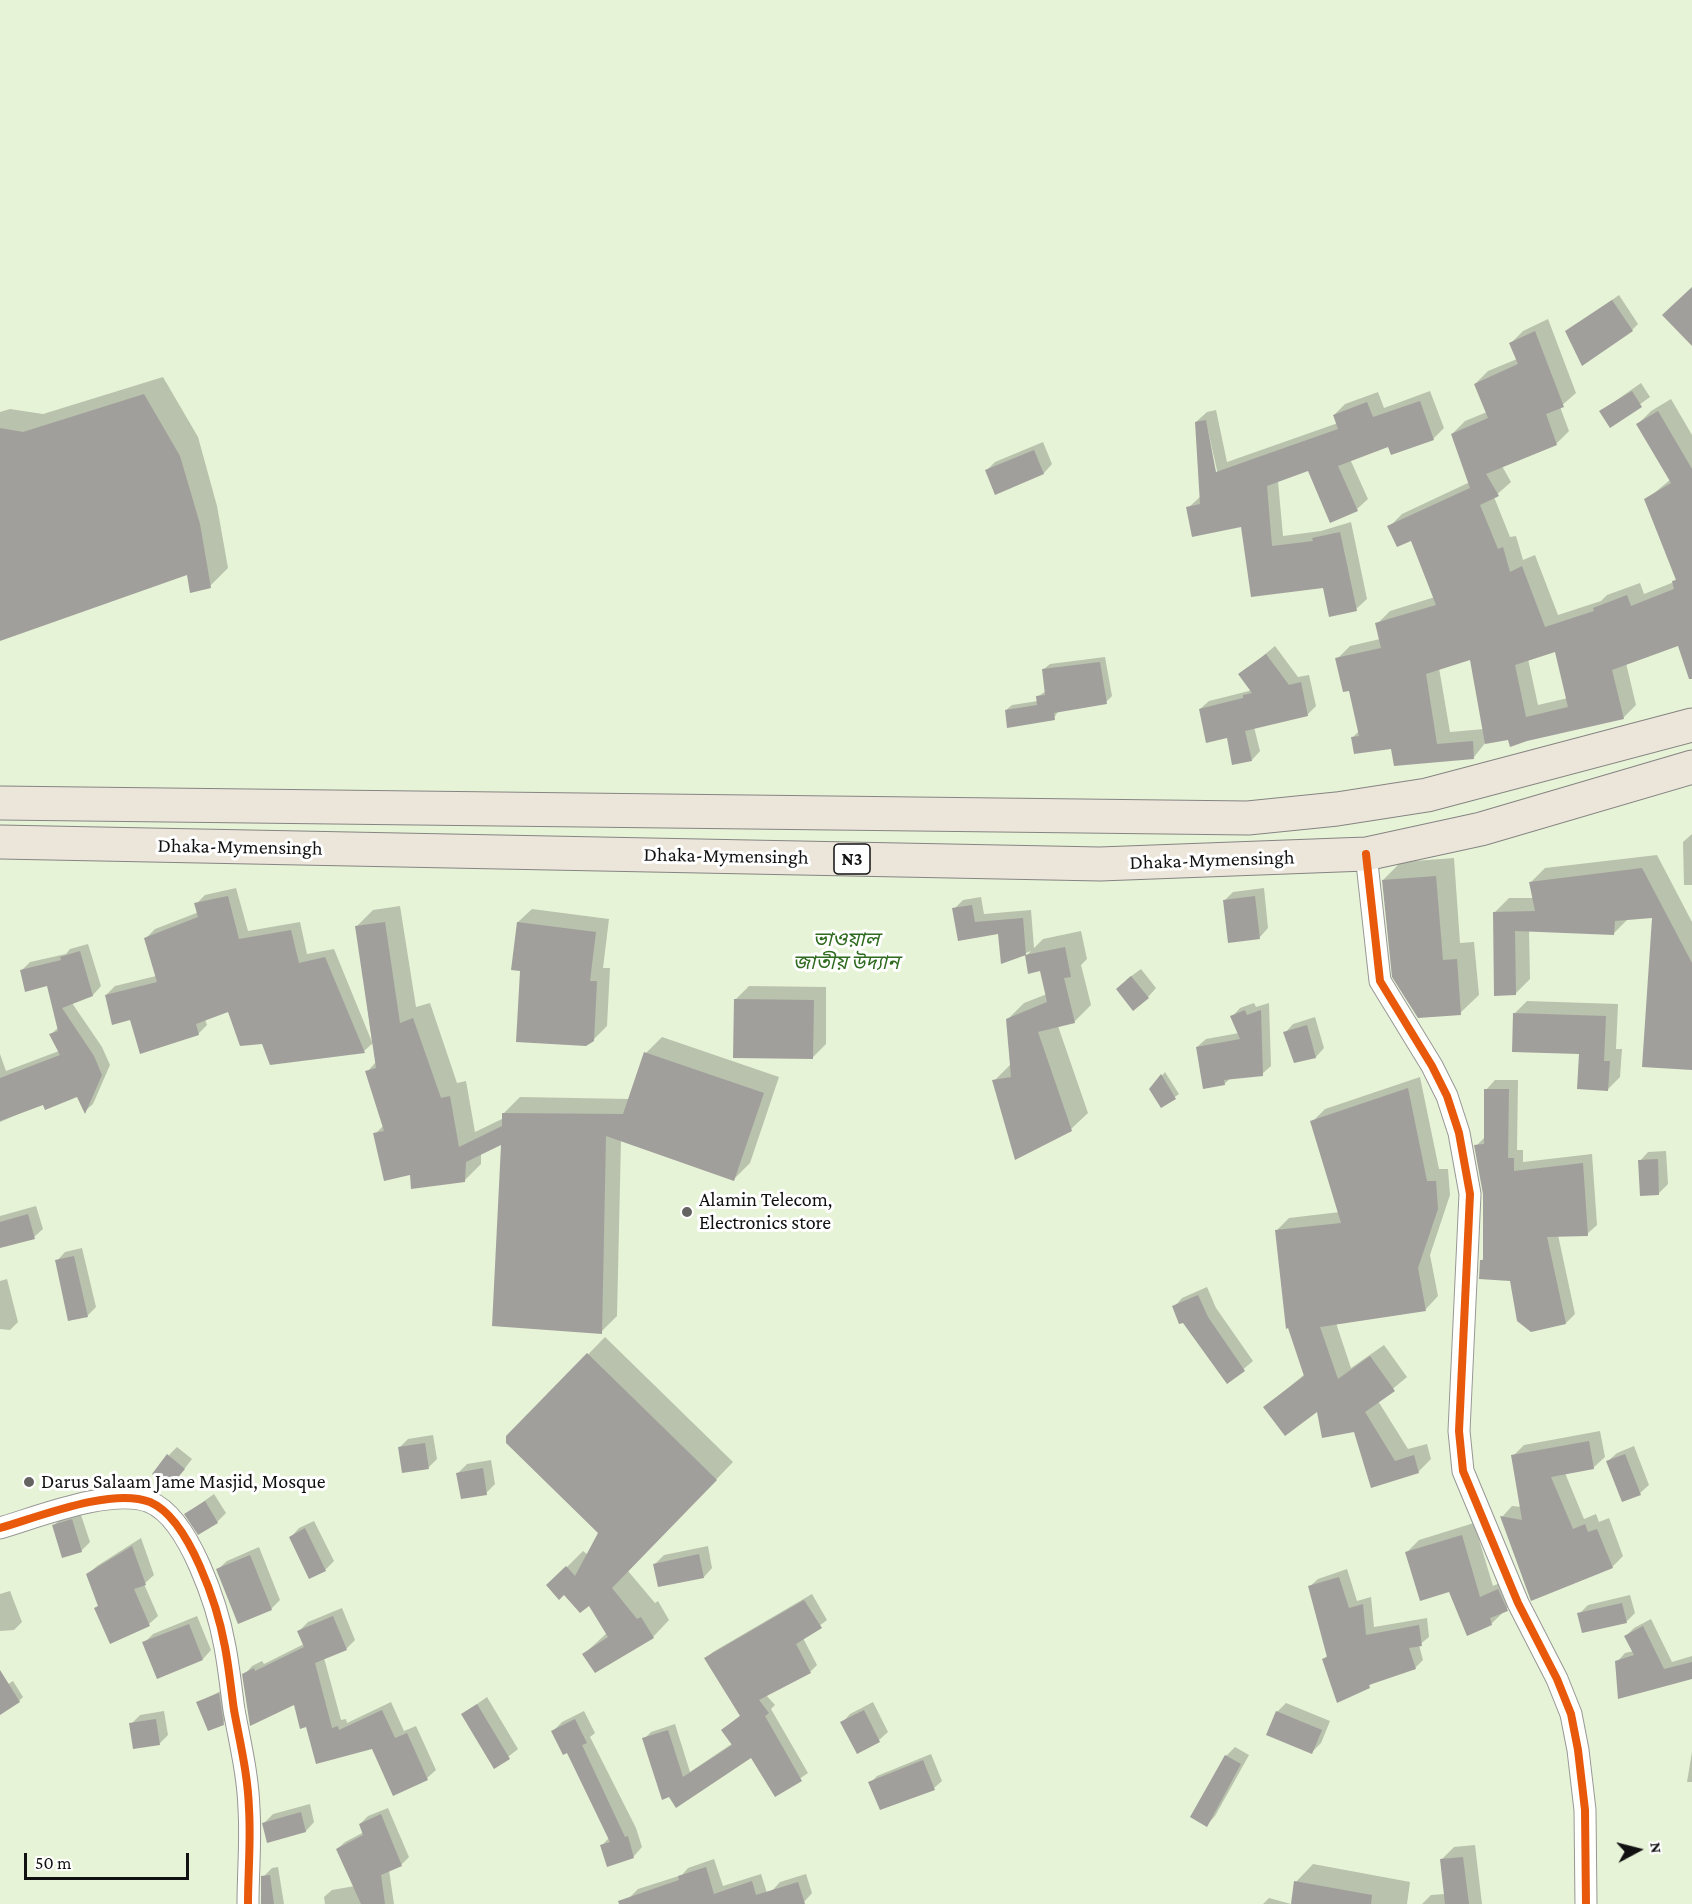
<!DOCTYPE html>
<html>
<head>
<meta charset="utf-8">
<style>
  body { margin:0 }
  #map { position:relative; width:1692px; height:1904px; overflow:hidden; background:#fdfcf7; font-family:"Crimson Pro",serif }
  canvas { display:block }
  .north { position:absolute; left:1608px; top:1820px; width:60px; height:60px; -webkit-text-stroke:4px #fff; paint-order:stroke; rotate:83deg; font-size:16px; font-weight:700; line-height:24px; text-align:center; color:#111 }
  .north::after { content:''; display:block; margin:auto; width:21px; height:27px; background:#111; clip-path:polygon(50% 0,100% 100%,50% 72%,0 100%) }
  .scale { position:absolute; left:24px; top:1853px; width:165px; height:27px; box-sizing:border-box; border:3px solid #111; border-top:0; padding-left:8px; font-size:18px; line-height:21px; white-space:nowrap; color:#111; -webkit-text-stroke:4px #fff; paint-order:stroke }
</style>
</head>
<body>
<div id="map">
<canvas width="1692" height="1904"></canvas>
<div class="north">N</div>
<div class="scale">50 m</div>
</div>
<script>
const ctx = document.querySelector('canvas').getContext('2d');
ctx.lineJoin = 'round';
function paint(path, color) {
  ctx.fillStyle = color;
  ctx.fill(path, 'evenodd');
}
function strokePath(path, color, width, dash) {
  ctx.strokeStyle = color;
  ctx.lineWidth = width;
  ctx.lineCap = dash ? 'butt' : 'round';
  ctx.setLineDash(dash || []);
  ctx.stroke(path);
}
function label(font, color, halo, rows, align = 'center') {
  ctx.font = font + ' "Crimson Pro","Noto Sans Bengali",serif';
  ctx.lineWidth = 6;
  ctx.setLineDash([]);
  ctx.textBaseline = 'middle';
  ctx.strokeStyle = halo;
  ctx.fillStyle = color;
  for (const [text, x, y, turn = 0] of rows) {
    ctx.save();
    ctx.translate(x, y);
    ctx.rotate((+turn || 0) * Math.PI / 180);
    ctx.textAlign = isNaN(turn) ? turn : align;
    if (halo) ctx.strokeText(text, 0, 0);
    ctx.fillText(text, 0, 0);
    ctx.restore();
  }
}
paint(new Path2D(`
  M0,0H1692V1904H0Z`), '#e7f3d7');
paint(new Path2D(`
  M1619,295L1638,324L1632,330L1566,332Z
  M1548,319L1576,393L1560,407L1569,431L1556,444L1502,466L1511,482L1494,497L1510,537L1516,536L1523,560L1535,555L1558,615L1601,601L1607,595L1640,583L1644,594L1674,582L1677,578L1646,500L1671,479L1638,424L1651,411L1671,399L1692,435V654L1678,644L1626,663L1636,705L1623,718L1486,742L1474,757L1392,747L1353,737L1360,730L1350,689L1337,659L1350,646L1380,639L1377,624L1390,611L1435,597L1411,539L1389,527L1402,514L1470,482L1452,434L1465,421L1487,412L1475,384L1488,371L1517,359L1510,344L1523,331ZM1556,650L1568,698L1538,705L1528,659ZM1472,658L1484,729L1450,732L1439,668Z
  M163,377L198,437L217,506L228,568L210,586L188,573L0,640V412L10,409L43,414Z
  M1641,383L1650,397L1610,426L1601,411Z
  M1430,391L1444,428L1433,439L1388,445L1350,459L1368,499L1357,509L1309,469L1278,481L1283,536L1321,531L1351,522L1367,599L1356,609L1242,525L1188,508L1201,496L1196,422L1207,412L1216,410L1227,462L1338,423L1334,415L1345,404L1378,392L1384,408ZM1206,422L1219,479H1216Z
  M1043,442L1052,464L1044,473L996,493L987,470L995,462Z
  M1275,646L1298,677L1309,675L1316,706L1307,715L1254,727L1260,751L1252,760L1200,709L1209,701L1249,691L1251,689L1240,675Z
  M1105,657L1112,696L1106,702L1059,710L1054,718L1006,710L1012,705L1038,701L1037,697L1046,691L1044,669L1050,664Z
  M1692,834V885H1684L1683,842Z
  M1657,855L1692,922V1069L1653,917L1628,919L1613,934L1529,930L1530,979L1515,994L1495,912L1509,898H1534L1531,882L1545,868Z
  M1454,858L1460,943L1474,942L1479,995L1460,1013L1383,880L1401,862Z
  M236,888L248,931L300,922L307,954L334,949L372,1042L357,926L373,910L400,906L416,1007L430,1003L457,1083L466,1081L475,1132L504,1118V1113L520,1097L630,1099L646,1053L662,1037L779,1077L750,1163L734,1179L621,1140L617,1316L601,1332L502,1143L481,1153V1164L465,1180L411,1174L375,1134L384,1125L367,1072L376,1062L374,1042L364,1051L263,1043L229,1010L205,1019L207,1025L198,1034L131,1018L106,995L115,986L156,976L146,938L155,929L199,912L196,904L205,895Z
  M1264,888L1268,928L1260,937L1225,900L1233,892Z
  M981,897L984,914L1031,910L1034,948L1043,939L1081,931L1087,959L1081,965L1091,1005L1074,1022L1058,1026L1088,1113L1071,1129L994,1081L1011,1064L1007,1020L1024,1003L1047,994L1041,970L1026,956L1031,951L1002,962L1000,933L959,939L954,909L963,900Z
  M532,909L609,919L603,968H610L607,1026L593,1040L521,970L518,922Z
  M88,944L101,986L93,995L72,1003L102,1047L110,1065L93,1104L85,1111L78,1095L44,1103L0,1122V1054L6,1071L59,1051L50,1035L59,1027L48,984L21,971L30,962L66,954L70,949Z
  M1141,969L1156,988L1148,997L1126,980Z
  M749,986L826,987V1044L812,1058L735,1000Z
  M1527,1001L1618,1004L1616,1049H1622L1620,1077L1608,1089L1581,1053L1515,1013Z
  M1254,1003L1256,1007L1269,1003L1271,1066L1262,1074L1231,1078L1224,1084L1197,1047L1206,1039L1239,1033L1232,1017L1240,1008Z
  M1315,1017L1324,1048L1316,1057L1295,1062L1285,1033L1293,1024Z
  M1165,1072L1179,1094L1162,1106L1151,1089Z
  M1420,1077L1439,1169H1448L1450,1195L1430,1255L1438,1296L1426,1309L1336,1323L1351,1368L1384,1345L1407,1377L1378,1401L1408,1449L1427,1444L1431,1459L1418,1472L1372,1486L1355,1430L1318,1410L1265,1407L1305,1374L1277,1230L1289,1218L1340,1212L1312,1122L1325,1109Z
  M1495,1080H1518L1517,1150H1523V1162L1592,1154L1597,1225L1587,1234L1558,1235L1575,1314L1566,1323L1511,1279L1481,1261L1484,1258V1194L1476,1146L1486,1136V1090Z
  M1666,1151L1668,1184L1659,1193L1640,1161L1648,1152Z
  M36,1206L43,1229L34,1237L0,1247V1216Z
  M82,1248L96,1307L87,1316L57,1261L65,1252Z
  M7,1279L18,1322L10,1330L0,1329V1281Z
  M1207,1287L1216,1308L1253,1361L1228,1382L1174,1307L1182,1298Z
  M605,1337L733,1462L628,1571L655,1603L658,1601L669,1620L653,1637L584,1654L607,1633L589,1603L548,1586L583,1551L588,1555L600,1533L508,1437Z
  M1600,1431L1605,1457L1593,1468L1565,1473L1584,1519L1596,1514L1599,1522L1609,1518L1623,1556L1612,1567L1502,1517L1512,1506L1522,1507L1513,1456L1524,1445Z
  M433,1435L437,1459L429,1467L400,1447L408,1439Z
  M1634,1446L1649,1485L1640,1493L1608,1461L1617,1453Z
  M177,1447L192,1459L178,1477L169,1455Z
  M491,1460L495,1484L486,1493L458,1473L467,1464Z
  M214,1494L226,1513L217,1522L186,1514Z
  M80,1512L90,1542L81,1551L54,1525L63,1517Z
  M314,1521L334,1561L325,1570L291,1537L299,1528Z
  M1474,1523L1493,1586L1511,1578L1519,1597L1491,1624L1407,1552L1419,1540Z
  M141,1538L154,1575L144,1584L158,1616L149,1624L99,1605L88,1574L97,1566Z
  M708,1546L712,1568L704,1577L655,1564L664,1555Z
  M259,1547L280,1600L271,1609L218,1569L227,1561Z
  M1347,1569L1357,1601L1371,1597L1374,1627L1427,1618L1429,1637L1419,1645L1423,1660L1415,1668L1373,1682L1369,1686L1324,1659L1328,1655L1309,1587L1318,1579Z
  M10,1591L22,1622L14,1630L0,1631V1594Z
  M812,1594L827,1620L803,1638L817,1665L810,1672L766,1695L775,1705L771,1709L808,1773L776,1795L752,1756L676,1806L644,1739L651,1732L675,1724L690,1772L733,1743L730,1724L741,1715L706,1658L713,1652Z
  M1630,1595L1635,1613L1626,1622L1579,1614L1588,1605Z
  M342,1608L355,1640L346,1649L324,1658L341,1720L346,1719L347,1723L391,1702L404,1731L416,1726L436,1770L427,1778L372,1747L307,1725L295,1702L244,1675L252,1666L262,1661L264,1664L304,1644L299,1631L308,1622Z
  M197,1616L211,1650L203,1659L144,1643L153,1634Z
  M1651,1619L1672,1662L1692,1656V1677L1617,1662L1625,1653L1634,1651L1626,1636L1634,1628Z
  M13,1681L23,1697L19,1701L0,1704V1689Z
  M223,1690L227,1719L223,1723L198,1702Z
  M487,1697L518,1749L495,1767L463,1714Z
  M873,1702L888,1732L879,1740L857,1752L842,1723L850,1714Z
  M1286,1703L1330,1721L1321,1743L1312,1752L1277,1712Z
  M164,1711L168,1735L159,1744L131,1724L140,1715Z
  M584,1711L595,1733L590,1737L636,1828L642,1847L634,1856L608,1865L602,1845L609,1838L567,1751L553,1731L562,1722Z
  M1235,1747L1249,1755L1215,1816L1207,1825L1226,1756Z
  M1692,1752V1782H1687Z
  M931,1754L942,1781L934,1788L881,1808L870,1783L877,1776Z
  M310,1804L314,1822L306,1831L268,1841L264,1823L273,1814Z
  M388,1808L409,1857L401,1865L389,1870L394,1904H325L324,1897L332,1890L355,1886L337,1849L345,1842L364,1832L360,1824L368,1816Z
  M1475,1845L1482,1904H1422L1431,1895L1445,1894L1441,1860L1454,1847Z
  M714,1859L723,1886L761,1874L767,1893L752,1904H631L629,1898L638,1889L682,1875L688,1868Z
  M1313,1864L1410,1882L1407,1904H1292L1296,1882Z
  M278,1867L284,1904H261L263,1877L272,1868Z
  M806,1874L812,1893L804,1902L776,1904L772,1891L780,1882Z
  M1269,1898L1291,1904H1263Z`), '#0003');
paint(new Path2D(`
  M1692,287V346L1662,315Z
  M1612,300L1633,331L1582,366L1565,331Z
  M1535,331L1564,407L1546,414L1557,445L1486,474L1499,496L1480,505L1498,549L1503,547L1510,572L1522,566L1545,627L1594,611L1593,608L1627,595L1631,606L1674,589L1672,581L1676,580L1644,499L1671,483L1636,424L1658,411L1692,469V679H1689L1678,646L1612,670L1624,719L1527,741L1510,747L1508,740L1485,744L1470,660L1426,674L1437,744L1473,741L1474,759L1394,766L1391,749L1354,754L1351,737L1359,736L1349,691L1343,692L1335,658L1381,648L1375,623L1436,605L1411,541L1397,547L1387,526L1470,488L1451,434L1488,418L1474,384L1518,364L1509,343ZM1555,652L1568,707L1526,717L1515,665Z
  M1632,391L1642,407L1610,428L1599,411Z
  M144,394L180,456L200,524L211,588L190,593L187,575L0,641V428L23,432Z
  M1420,401L1434,440L1391,455L1388,447L1338,466L1358,511L1330,523L1308,471L1267,486L1272,546L1313,541L1312,538L1340,532L1357,611L1329,617L1323,588L1251,597L1241,527L1192,537L1186,507L1200,504L1195,422L1206,420L1216,472L1338,429L1333,415L1367,402L1373,417Z
  M1034,450L1044,474L995,495L985,470Z
  M1266,654L1289,685L1301,682L1308,716L1245,731L1252,761L1232,765L1227,738L1206,743L1199,709L1243,698V695L1252,693L1238,674Z
  M1100,662L1107,704L1054,713L1055,720L1007,728L1005,710L1037,705L1036,696L1045,695L1042,669Z
  M1642,868L1692,963V1070L1642,1067L1652,918L1615,921L1614,935L1515,931L1516,995L1494,996L1493,912L1535,911L1529,882Z
  M1436,876L1443,960L1457,959L1461,1015L1418,1018L1392,977L1382,880Z
  M228,896L239,939L291,930L299,963L325,957L365,1053L270,1065L262,1044L240,1046L228,1012L196,1024L199,1035L140,1054L130,1020L112,1025L105,995L157,982L144,938L198,917L194,903Z
  M1255,896L1260,939L1228,943L1223,900Z
  M972,905L975,922L1023,918L1026,955L1001,964L998,934L958,941L952,908Z
  M385,922L400,1023L413,1018L441,1098L450,1096L459,1147L502,1126V1113L623,1114L644,1052L764,1093L734,1181L606,1136L602,1334L492,1326L501,1145L466,1162L465,1182L411,1189L410,1175L384,1181L373,1133L384,1131L365,1071L376,1068L355,926Z
  M517,922L596,932L590,981H597L594,1041L586,1046L516,1042L520,971L511,970Z
  M1065,947L1071,977L1064,978L1075,1023L1038,1032L1072,1131L1015,1160L992,1080L1011,1077L1006,1019L1047,1002L1040,971L1028,974L1025,955Z
  M80,951L93,996L62,1008L94,1056L102,1075L85,1114L77,1097L45,1110L43,1105L0,1121V1078L60,1055L49,1034L58,1031L47,986L25,992L20,970L61,960L60,957Z
  M1131,976L1149,998L1133,1011L1116,989Z
  M734,999L814,1000L813,1059L733,1058Z
  M1245,1010L1247,1015L1261,1010L1263,1076L1224,1080L1225,1085L1203,1089L1196,1047L1240,1039L1230,1016Z
  M1513,1013L1606,1016L1604,1061H1610L1608,1091L1577,1089L1579,1054L1512,1052Z
  M1307,1025L1316,1058L1294,1063L1283,1032Z
  M1161,1074L1176,1099L1161,1108L1149,1089Z
  M1408,1088L1427,1181H1436L1438,1209L1418,1268L1426,1311L1320,1327L1338,1379L1370,1356L1395,1391L1365,1412L1395,1461L1414,1455L1419,1473L1371,1488L1354,1432L1322,1438L1317,1412L1285,1436L1263,1407L1304,1376L1288,1328L1286,1329L1275,1230L1341,1223L1310,1121Z
  M1484,1089H1509L1508,1158H1514V1171L1583,1163L1588,1236L1547,1237L1566,1324L1531,1332L1517,1321L1510,1281L1479,1279L1480,1260H1483V1194L1474,1145L1484,1144Z
  M1658,1159L1659,1195L1640,1196L1638,1160Z
  M28,1214L35,1239L0,1248V1222Z
  M74,1256L88,1317L68,1321L55,1260Z
  M1198,1295L1208,1317L1245,1371L1227,1384L1183,1323L1179,1324L1172,1306Z
  M587,1353L717,1480L612,1588L637,1619L641,1617L654,1638L595,1673L582,1654L608,1637L589,1606L580,1613L564,1595L559,1600L546,1585L566,1566L575,1576L598,1533L506,1443V1436Z
  M1589,1441L1594,1469L1551,1477L1573,1529L1585,1524L1588,1532L1597,1529L1613,1568L1531,1601L1500,1516L1522,1520L1511,1455Z
  M425,1443L429,1469L402,1473L398,1447Z
  M167,1454L185,1469L169,1488L152,1474Z
  M1625,1454L1641,1495L1622,1502L1606,1461Z
  M483,1468L487,1495L461,1499L456,1473Z
  M205,1501L218,1523L198,1535L184,1514Z
  M72,1519L82,1552L62,1558L52,1525Z
  M305,1528L326,1571L309,1579L289,1537Z
  M1462,1535L1480,1597L1498,1589L1508,1611L1490,1618L1492,1625L1467,1636L1449,1592L1420,1601L1405,1552Z
  M132,1546L146,1585L134,1589L150,1626L110,1644L94,1608L98,1606L86,1574Z
  M699,1554L704,1578L658,1587L653,1564Z
  M250,1555L272,1610L238,1624L216,1569Z
  M1339,1577L1349,1608L1363,1604L1366,1635L1419,1625L1422,1646L1409,1648L1416,1669L1369,1685L1370,1688L1337,1703L1322,1659L1327,1657L1308,1586Z
  M804,1600L822,1628L796,1644L811,1673L759,1700L769,1713L765,1716L802,1781L775,1797L751,1758L676,1808L669,1797L662,1800L642,1738L668,1730L683,1777L732,1745L721,1730L740,1716L704,1658Z
  M1622,1603L1627,1623L1582,1633L1577,1613Z
  M333,1616L347,1650L315,1663L332,1728L338,1726L339,1730L382,1710L395,1738L407,1733L428,1780L393,1796L372,1749L316,1764L306,1727L300,1729L294,1705L250,1726L242,1674L254,1668L255,1671L304,1647L297,1631Z
  M189,1624L203,1660L157,1679L142,1642Z
  M1643,1626L1664,1669L1692,1662V1679L1618,1699L1615,1661L1634,1655L1624,1636Z
  M0,1670L20,1702L0,1715Z
  M219,1693L224,1725L208,1731L196,1702Z
  M477,1704L510,1759L494,1769L461,1714Z
  M864,1710L880,1742L857,1754L840,1722Z
  M1276,1711L1322,1730L1312,1754L1266,1735Z
  M156,1719L160,1745L133,1749L129,1723Z
  M575,1719L587,1743L582,1745L625,1837L628,1836L634,1858L607,1867L600,1845L610,1842L567,1753L563,1755L551,1731Z
  M1225,1755L1241,1764L1207,1827L1190,1817Z
  M923,1760L935,1790L880,1810L868,1782Z
  M301,1812L306,1832L267,1843L262,1823Z
  M381,1814L402,1866L381,1875L385,1904H361L336,1849L363,1835L359,1824Z
  M1463,1857L1469,1904H1445L1440,1859Z
  M706,1867L714,1894L752,1881L756,1895L798,1882L805,1904H619L618,1901L679,1880L678,1876Z
  M270,1875L274,1904H261V1876Z
  M1294,1881L1372,1895L1371,1904H1291Z`), '#a19f9c');
const minor = new Path2D(`
  M1366,854L1380,981L1432,1066L1447,1096L1459,1133L1470,1194L1459,1431L1463,1471L1518,1603L1557,1679L1571,1714L1578,1750L1585,1810L1586,1904
  M0,1528C38,1517 112,1487 150,1502C190,1519 218,1608 225,1647C229,1668 231,1689 234,1710C240,1743 248,1775 249,1809C251,1840 248,1872 248,1904`);
const trunk = new Path2D(`
  M0,803L1248,818L1337,809L1427,795L1692,725
  M0,842L1100,864L1366,854L1481,829L1692,767`);
strokePath(minor, '#979795', 23);
strokePath(trunk, '#858482', 35);
strokePath(minor, '#fffffe', 21);
strokePath(trunk, '#ece5da', 33);
strokePath(new Path2D(`
  M1366,854L1380,981L1432,1066L1447,1096L1459,1133L1470,1194L1459,1431L1463,1471L1518,1603L1557,1679L1571,1714L1578,1750L1585,1810L1586,1904
  M0,1528C38,1517 112,1487 150,1502C190,1519 218,1608 225,1647C229,1668 231,1689 234,1710C240,1743 248,1775 249,1809C251,1840 248,1872 248,1904`), '#e8590c', 8);
for (const [x, y, r, color] of [
  [687,1212,6,"#646362"],
  [29,1482,6,"#646362"]
]) {
  const dot = new Path2D();
  dot.arc(x, y, r, 0, 2 * Math.PI);
  ctx.fillStyle = color;
  ctx.fill(dot);
  strokePath(dot, '#fff', 2);
}
for (const [x, y, w] of [
  [852,859,36]
]) {
  const box = new Path2D();
  box.roundRect(x - w / 2, y - 15, w, 30, 4.5);
  ctx.fillStyle = '#fff';
  ctx.fill(box);
  strokePath(box, '#111', 1.5);
}
label('bold 18px', '#111', null, [
  ["N3",852,859]
]);
label('20px', '#111', '#fff', [
  ["Dhaka-Mymensingh",240,847,1],
  ["Dhaka-Mymensingh",726,856,1],
  ["Dhaka-Mymensingh",1212,860,-2]
]);
label('italic 20px', '#2f6b1f', '#fff', [
  ["ভাওয়াল",846,940],
  ["জাতীয় উদ্যান",846,963]
]);
label('20px', '#111', '#fff', [
  ["Alamin Telecom,",699,1200],
  ["Electronics store",699,1223],
  ["Darus Salaam Jame Masjid, Mosque",41,1482]
], 'left');
</script>
</body>
</html>
